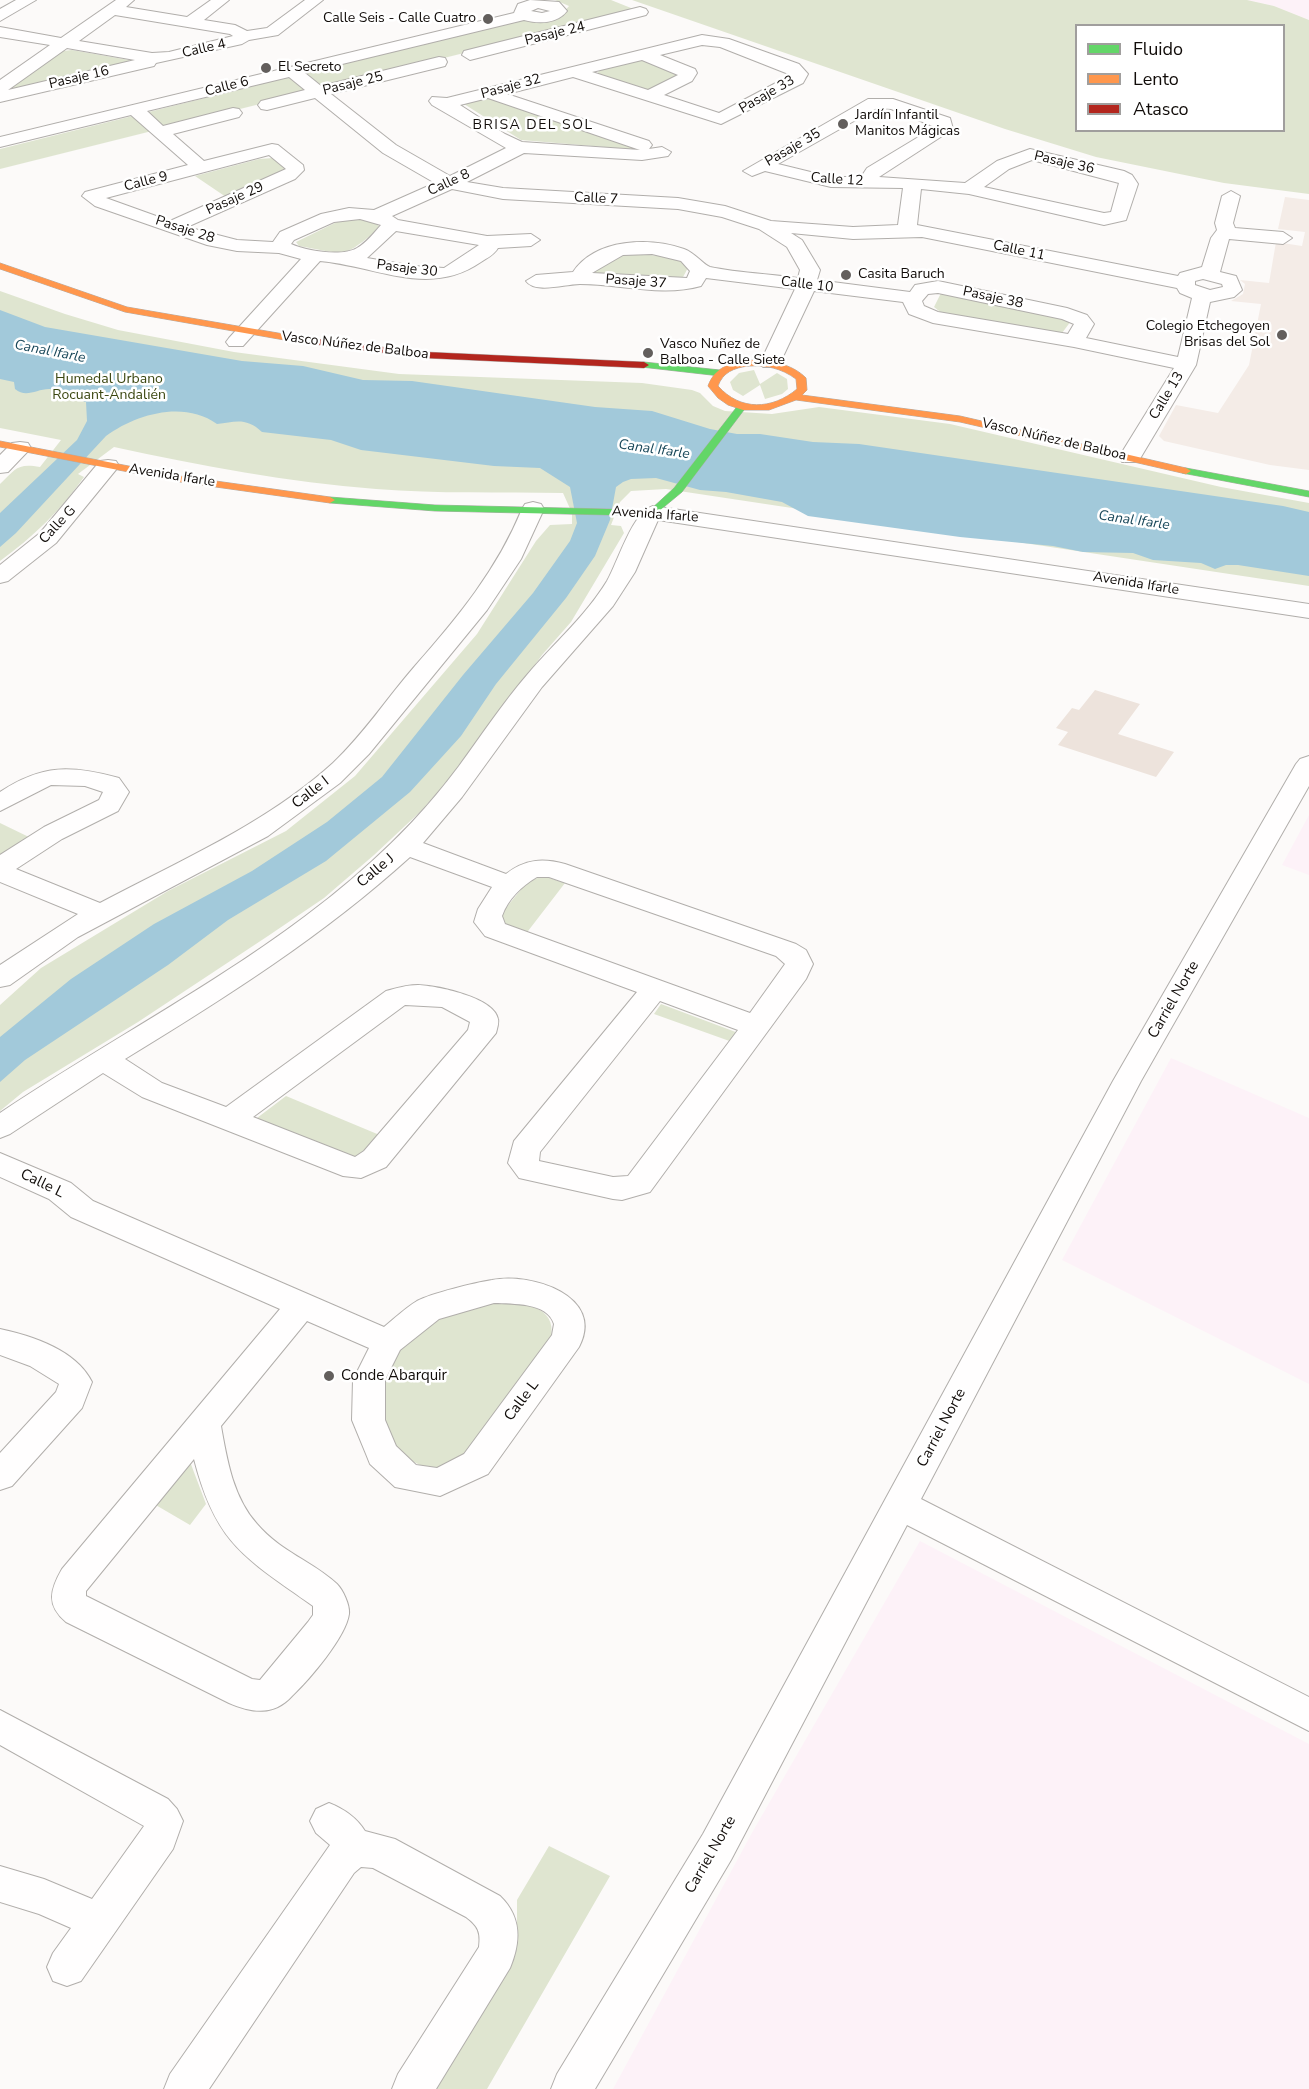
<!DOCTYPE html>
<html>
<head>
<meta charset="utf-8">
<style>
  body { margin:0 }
  #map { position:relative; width:1309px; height:2089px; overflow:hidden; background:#fcfaf9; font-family:"Nunito Sans",sans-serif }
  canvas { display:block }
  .legend { position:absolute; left:1075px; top:24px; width:210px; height:108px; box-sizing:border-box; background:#fff; border:2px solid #a09e9d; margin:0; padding:8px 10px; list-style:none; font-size:18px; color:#110c09 }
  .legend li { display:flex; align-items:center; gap:12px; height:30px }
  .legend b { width:30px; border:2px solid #a09e9d }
</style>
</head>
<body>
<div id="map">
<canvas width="1309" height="2089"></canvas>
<ul class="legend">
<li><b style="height:8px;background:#63d668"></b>Fluido</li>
<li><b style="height:8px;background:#ff974d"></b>Lento</li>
<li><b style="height:8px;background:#b3261e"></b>Atasco</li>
</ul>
</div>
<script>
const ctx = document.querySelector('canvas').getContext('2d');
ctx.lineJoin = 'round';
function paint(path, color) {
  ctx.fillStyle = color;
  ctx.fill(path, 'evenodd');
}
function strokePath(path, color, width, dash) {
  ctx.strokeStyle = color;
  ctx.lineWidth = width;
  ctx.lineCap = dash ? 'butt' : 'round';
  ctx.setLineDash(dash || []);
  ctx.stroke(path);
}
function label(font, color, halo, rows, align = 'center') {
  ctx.font = font + ' "Nunito Sans",sans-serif';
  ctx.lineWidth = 5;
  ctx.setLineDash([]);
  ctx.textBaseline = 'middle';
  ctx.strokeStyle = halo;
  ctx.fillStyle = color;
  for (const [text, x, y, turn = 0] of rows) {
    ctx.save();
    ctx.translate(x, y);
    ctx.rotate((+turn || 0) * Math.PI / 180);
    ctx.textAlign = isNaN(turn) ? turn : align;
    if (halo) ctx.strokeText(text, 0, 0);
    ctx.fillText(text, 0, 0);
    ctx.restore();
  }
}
paint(new Path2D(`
  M1247,0H1309V20L1274,6Z
  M1309,815V875L1282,865Z
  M1171,1058L1309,1118V1384L1062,1260Z
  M920,1541L1309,1744V2089H613L753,1831Z`), '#fdf2f8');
paint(new Path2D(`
  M1285,197L1309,200V470L1270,465L1164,441L1159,436L1176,405L1218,413L1249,365L1261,304L1231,301L1243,294L1245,284L1240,280L1269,283L1276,242L1302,246L1305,232L1278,229Z`), '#f4ece7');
paint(new Path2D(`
  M555,0H611L636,10L0,169V149L522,19L537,23L558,19L569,6Z
  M632,0H1247L1274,6L1309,20V194L1224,183L1096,157L1005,129ZM1076,26H1284V130H1076Z
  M72,50L129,60V63L8,90L63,51Z
  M639,60H647L681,75L649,90L596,76L600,69Z
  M491,97L642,148L640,150L521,140L464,104Z
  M273,158L287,168L284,173L226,197L195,176L259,159Z
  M354,217L378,224L379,228C342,260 346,254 299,246L296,242L345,218Z
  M620,253L677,257L690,264L682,279L592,276L588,273Z
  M0,291L65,314L118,330L234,352L399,374L642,383L692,390L700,393L713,406L725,411L772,414L819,407L950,424L1221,487L1309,503V586L666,489L631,491L620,502L611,525L621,526L624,533L571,622L542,655L471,754L422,810L374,855L324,898L268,936L138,1022L23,1092L0,1111V1005L41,968L168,891L286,831L355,776L477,634L536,541L550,525L572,524V513L563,493C501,492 438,494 376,489C288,482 201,466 114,447L78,474L84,477C61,510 33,537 0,561V484C16,469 17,463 40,467L61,440L0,428Z
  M941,293L1071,321L1062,333L944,315L934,307Z
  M754,370L760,384L777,373L787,379L788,389L782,394L765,399L760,385L743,396L733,390L730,382L739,373Z
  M0,823L33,839L0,859Z
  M543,876L565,883L525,935L505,925L501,914L527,882Z
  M661,1004L741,1034L735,1043L654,1014Z
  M286,1096L382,1136L357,1159L257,1118Z
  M500,1302C522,1302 557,1306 551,1337L466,1455L445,1466L433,1468L422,1466L404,1457L386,1432L380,1391L396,1350L421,1326L457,1309Z
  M189,1459L206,1504L190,1525L154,1504Z
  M549,1846L610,1876L487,2089H430L508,1966L517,1932V1900Z`), '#dfe5d0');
paint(new Path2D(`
  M0,310L45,327L242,361L303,366L363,380L412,381L595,407L652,411L710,429L737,434H760L813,442L859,444L1283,506L1309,512V576L1238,565H1226L1215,569L1201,563L1153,560L1133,553L1083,552L1053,546L960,537L808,516L782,502L726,492L700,490L656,478L631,479L623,482L616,487L610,520L595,556L566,598L496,684L461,736L410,792L326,861L228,920L168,965L25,1060L0,1082V1037L71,979L154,924L252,871L327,822L382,777L463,675L533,593L570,541L577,523L570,487L540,468L494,466L361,450L331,440L262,432C246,417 235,422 217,424C184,400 136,414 106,436L16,533L0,547V513L77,440L87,421L86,402C72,399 65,389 51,389C37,388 27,399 15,389L14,382L0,379Z`), '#a2c9da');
paint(new Path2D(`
  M1095,690L1140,704L1118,734L1174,752L1156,777L1058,745L1068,732L1056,728L1072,708L1079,710Z`), '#ede3dc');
const street = new Path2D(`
  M16,0H36L0,21V9Z
  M116,0H134L126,7L187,17L211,0H229L204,20L235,25L247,31L267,28L305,0H323L278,35L249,40L242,44L156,63L154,66L0,102V80L50,45L0,37V27L61,38ZM115,15L230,34L233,36L169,52L152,53L79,41ZM67,48L135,60L8,90Z
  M530,0L559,2L567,11C557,24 539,24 524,20L305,73L321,86L439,57L445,58L447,62L445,66L331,94L396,145L450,176L506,148L432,105L429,101L432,97L447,98L702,35L729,39L799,64L808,74L803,83L721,124L573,77L507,94L649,141L652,145L649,149L662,147L671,152L668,156L642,160L524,153L467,182L503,188L678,198L725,206L771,221L853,227L898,225L903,188L831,187L765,171L752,176L743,171L868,99H893L950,118L953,129L879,177L965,183L997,161L1030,149L1124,171L1132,175L1138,184L1126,220L1104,225L969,194L921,189L917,225L1178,276L1180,273L1202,267L1211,238L1217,230L1215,223L1222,196L1231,191L1240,196L1233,223L1235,228L1283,232L1292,238L1283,244L1229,239L1220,272L1236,276L1242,290L1234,297L1210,302L1196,365L1141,457L1138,462H1122L1119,457L1174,368L1074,347L933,323L909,314L903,302L814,291L780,363L777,367H763L760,363L795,289L706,278L701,286C662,297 620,284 580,284C566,284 535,294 526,281L536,275L573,272C596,238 650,237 684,249C695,253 704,265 710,267C739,273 770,274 798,278L800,270L787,247L759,229L722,217L678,209L503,199L452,189L392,216L398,220L487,236L531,234L540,240L531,246L498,248C494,255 487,258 481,262C429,298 376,266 320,261L243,346H229L226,342L229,338L301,259L279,253L237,251L207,245L95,206L82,196L85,192L188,165L131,115L0,147V137L514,13L518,4ZM538,8L550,11L542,13L531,11ZM702,45L720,47L791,75L719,113L664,95L692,81L697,73L695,69L660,55ZM642,60L678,75L648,90L592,72ZM289,77L305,90L261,101L258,105L261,109L267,110L315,98L383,153L435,183L374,210L349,208L321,214L280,232L273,242L237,240L187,227L295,179L304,170L303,165L278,145L272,144L204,161L173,134L239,117L242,113L239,109L233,108L163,126L147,111ZM488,98L637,149L640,150L522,142L505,134L460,105ZM877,108L891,109L935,127L867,168L861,177H831L778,164ZM269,155L286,169L170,221L106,198ZM1032,160L1119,183L1111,212L1104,213L984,187L1009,169ZM360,219L381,225C374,233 366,243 357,248C342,257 307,251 291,244L294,240L334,222ZM396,231L479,245L444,268L414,266L367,258ZM791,233L853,239L922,237L1177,288L1180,293L1192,298L1178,357L1086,338L1094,324L1087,315L1067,308L938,281L915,285L910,292L817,280L820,270L802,240ZM652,254L681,261L690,271L687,278L592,273L623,255ZM1203,279L1222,284L1223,287L1210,290L1195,285V281ZM938,293L1062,319L1074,324L1068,334L938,312L924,306L922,301L928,294Z
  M640,7L646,9L648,12L646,15L470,60L462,55L464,51Z
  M20,442L28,443L31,448L8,472L0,473V455L12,443Z
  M108,460L116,461L119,466L56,543L8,581L0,583V565L40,533L100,461Z
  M533,502L541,504L544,509L521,559L487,610L369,754L340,783L268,836L78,937L10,985L0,987V965L78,914L0,882V855L44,827L99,800L103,792L85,786L51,785L0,811V792C42,764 71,765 119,778L129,792L118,811L62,839L16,869L100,903C179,861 266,824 333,763C364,734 387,698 415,666C458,617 497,570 522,509L525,504Z
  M653,506L1309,604V618L658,520L635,572L613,606L542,687L462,797L423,843L506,874C525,859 543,858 565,864L796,944L806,950L813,964L806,979L650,1192L622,1200L613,1199L519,1178L508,1163L514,1141L637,992L485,936L474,922L478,909L492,887L410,857C323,936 225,998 125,1059L162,1083L226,1107L386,991C397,988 407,985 418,985C437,986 494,997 498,1019C499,1023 497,1029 496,1033L386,1167L361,1178L343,1176L142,1097L103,1073L10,1134L0,1138V1113C159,1006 342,924 459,766C481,736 502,704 527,675C553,644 585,617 607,581C618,562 632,512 653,506ZM537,877H549L776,956L785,964L750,1013L505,924L502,916C508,899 522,886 537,877ZM660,1001L738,1030L628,1176L613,1177L539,1161L540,1152ZM405,1005L442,1007L470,1022L468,1030L364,1151L355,1157L253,1117Z
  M1309,756V786L1141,1081L921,1499L1309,1697V1731L907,1525L731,1860L595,2089H551L557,2074L703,1834L1113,1081L1296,764L1300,759Z
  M0,1153L71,1183L93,1201L384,1327C394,1319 405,1308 417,1301C432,1293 474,1283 492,1280C531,1272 606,1296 579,1347L488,1474L440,1496L395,1487L370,1464L366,1454L352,1420L353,1380L369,1348L307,1321L221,1426C227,1460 233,1497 257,1524C281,1552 312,1561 337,1584C343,1590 350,1605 349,1614C346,1637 309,1680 292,1696C274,1716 252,1713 229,1703L66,1622C46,1605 50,1590 62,1569L280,1309L71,1217L49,1199L0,1177ZM494,1303C513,1304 547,1302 554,1324L552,1335L464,1454L437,1468L416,1465L396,1446L385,1420V1380L400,1350L439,1319ZM194,1459C216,1545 246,1558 313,1606V1615L308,1622L260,1680L252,1679L86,1596V1591Z
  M0,1329C33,1336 76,1350 92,1382L82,1408L12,1486L0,1490V1453L56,1392L59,1384L30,1366L0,1355Z
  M0,1710L168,1799L177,1809L183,1821L173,1849L81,1981L67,1986L53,1981L47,1967L53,1953L71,1928L39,1914L0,1902V1866L44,1879L92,1899L144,1826L0,1745Z
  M329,1803C344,1809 356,1817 365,1831L395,1839L500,1896C522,1917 521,1942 510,1968L436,2089H392L398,2074L479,1947C481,1932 478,1926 466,1917L373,1868L361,1867L354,1873L209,2089H164L170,2074L330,1845L316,1833L310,1821L316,1809Z`);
const fast = new Path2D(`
  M644,362L720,370L725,373L720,376L641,367V363Z
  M742,403L747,406L682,492L653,516L435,511L330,503L325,500L330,497L435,505L650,510L674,488L739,404Z
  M1186,468L1309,491V497L1182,473V469Z`);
const slow = new Path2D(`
  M0,263L127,307L307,338L312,341L307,344L125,312L0,269Z
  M748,360C769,360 791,363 806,378L807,390L802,395L960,416L1186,468L1191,471L1186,474L960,422L796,400L769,410H743L728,405L718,398L708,386C715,367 730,363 748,360ZM748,366C766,365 781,368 796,379L797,389C772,410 740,411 718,386C723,372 734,368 748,366Z
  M0,441L180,476L330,497L335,500L330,503L180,482L0,447Z`);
const jam = new Path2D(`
  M307,338L425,352L644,362L649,365L644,368L425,358L304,343V339Z`);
strokePath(street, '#b1aeab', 2);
strokePath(fast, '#b1aeab', 1);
strokePath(slow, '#b1aeab', 1);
strokePath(jam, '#b1aeab', 1);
paint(street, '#fffefe');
paint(fast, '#63d668');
paint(slow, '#ff974d');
paint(jam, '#b3261e');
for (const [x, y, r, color] of [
  [488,19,6,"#635f5d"],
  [266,68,6,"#635f5d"],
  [843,124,6,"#635f5d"],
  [846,275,6,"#635f5d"],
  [1282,335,6,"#635f5d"],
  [648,353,6,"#635f5d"],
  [329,1376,6,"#635f5d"]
]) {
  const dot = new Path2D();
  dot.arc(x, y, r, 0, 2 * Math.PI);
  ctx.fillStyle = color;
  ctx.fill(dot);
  strokePath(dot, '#fff', 2);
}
label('14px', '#110c09', '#fff', [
  ["Calle Seis - Calle Cuatro",476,19,"right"],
  ["El Secreto",278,68],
  ["Jardín Infantil",855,116],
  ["Manitos Mágicas",855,132],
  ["Casita Baruch",858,275],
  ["Colegio Etchegoyen",1270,327,"right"],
  ["Brisas del Sol",1270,343,"right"],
  ["Vasco Nuñez de",660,345],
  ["Balboa - Calle Siete",660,361]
], 'left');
label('14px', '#110c09', '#fff', [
  ["Pasaje 24",555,34,-14],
  ["Calle 4",204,49,-13],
  ["Pasaje 16",79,78,-13],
  ["Pasaje 25",353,84,-14],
  ["Calle 6",227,87,-14],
  ["Pasaje 32",511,87,-15],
  ["Pasaje 33",767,95,-30],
  ["Pasaje 35",793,148,-30],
  ["Pasaje 36",1064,163,13],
  ["Calle 12",837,180,4],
  ["Calle 9",146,182,-14],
  ["Calle 8",449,183,-25],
  ["Pasaje 29",235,199,-24],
  ["Calle 7",596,199,3],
  ["Pasaje 28",185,230,18],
  ["Calle 11",1019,251,12],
  ["Pasaje 30",407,269,7],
  ["Pasaje 37",636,282,4],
  ["Calle 10",807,285,7],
  ["Pasaje 38",993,298,12],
  ["Vasco Núñez de Balboa",355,346,7],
  ["Calle 13",1167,396,-59],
  ["Vasco Núñez de Balboa",1054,440,13],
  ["Avenida Ifarle",172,476,9],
  ["Avenida Ifarle",655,515,4],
  ["Calle G",58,525,-47],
  ["Avenida Ifarle",1136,584,9]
]);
ctx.letterSpacing = '1.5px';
label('14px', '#110c09', '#fff', [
  ["BRISA DEL SOL",533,126]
]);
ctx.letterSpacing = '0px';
label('italic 14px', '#174658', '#fff', [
  ["Canal Ifarle",50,352,11],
  ["Canal Ifarle",654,450,8],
  ["Canal Ifarle",1134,521,8]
]);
label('14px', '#3a460f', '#fff', [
  ["Humedal Urbano",109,380],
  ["Rocuant-Andalién",109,396]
]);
label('15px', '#110c09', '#fff', [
  ["Calle I",311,793,-38],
  ["Calle J",376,871,-40],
  ["Carriel Norte",1174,1000,-60],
  ["Calle L",42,1184,26],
  ["Calle L",522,1401,-53],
  ["Carriel Norte",942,1428,-62],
  ["Carriel Norte",711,1855,-60]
]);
label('15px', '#110c09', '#fff', [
  ["Conde Abarquir",341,1376]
], 'left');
</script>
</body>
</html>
